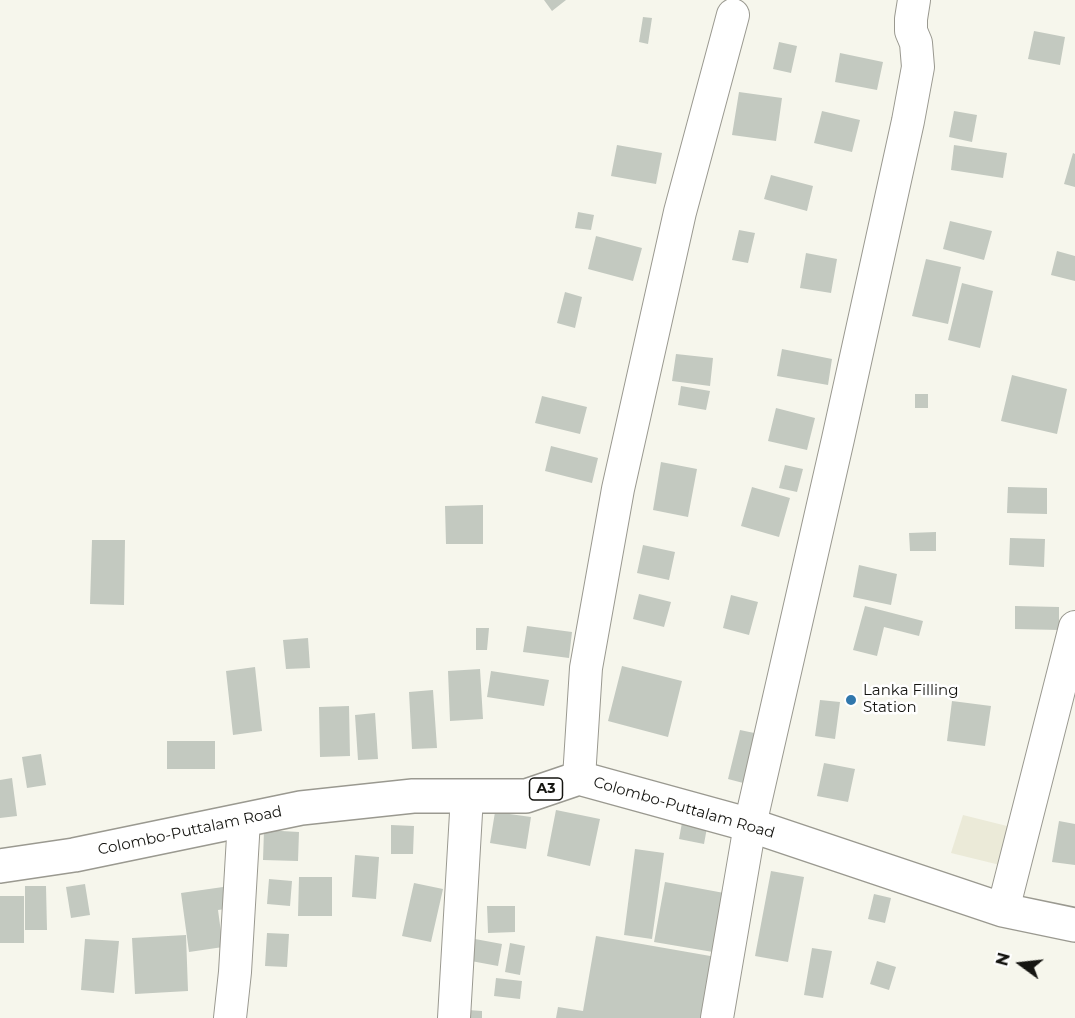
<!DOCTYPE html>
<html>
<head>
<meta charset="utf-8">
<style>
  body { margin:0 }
  #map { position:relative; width:1075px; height:1018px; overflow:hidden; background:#f6f6ec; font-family:Montserrat,sans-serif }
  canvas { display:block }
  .north { position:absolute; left:991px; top:934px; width:60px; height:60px; -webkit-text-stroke:4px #fff; paint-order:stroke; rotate:285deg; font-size:16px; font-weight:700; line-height:24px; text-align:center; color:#151511 }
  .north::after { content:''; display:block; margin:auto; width:21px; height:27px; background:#151511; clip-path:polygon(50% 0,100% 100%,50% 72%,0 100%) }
</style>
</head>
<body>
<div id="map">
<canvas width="1075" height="1018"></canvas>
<div class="north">N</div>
</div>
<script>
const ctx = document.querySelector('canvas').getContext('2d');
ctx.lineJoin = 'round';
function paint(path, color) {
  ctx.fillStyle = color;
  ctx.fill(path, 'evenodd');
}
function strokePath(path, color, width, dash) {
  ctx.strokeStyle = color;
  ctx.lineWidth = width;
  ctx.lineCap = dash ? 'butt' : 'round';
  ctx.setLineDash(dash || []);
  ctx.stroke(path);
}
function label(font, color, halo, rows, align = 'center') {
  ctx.font = font + ' Montserrat,sans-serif';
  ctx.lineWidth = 5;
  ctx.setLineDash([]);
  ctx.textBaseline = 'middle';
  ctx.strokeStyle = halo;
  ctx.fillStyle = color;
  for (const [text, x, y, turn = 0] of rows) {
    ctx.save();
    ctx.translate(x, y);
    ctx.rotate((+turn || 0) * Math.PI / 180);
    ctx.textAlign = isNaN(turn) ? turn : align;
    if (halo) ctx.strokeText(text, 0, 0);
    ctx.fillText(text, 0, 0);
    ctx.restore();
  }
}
paint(new Path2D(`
  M963,815L1015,828L1004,866L951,853Z`), '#ebead8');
paint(new Path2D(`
  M544,0H566L552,11Z
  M643,17L652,18L648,44L639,42Z
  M1034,31L1065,37L1060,65L1028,59Z
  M779,42L797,46L791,73L773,69Z
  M840,53L883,62L877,90L835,82Z
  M739,92L782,98L776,141L732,135Z
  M822,111L860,120L852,152L814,143Z
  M954,111L977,115L972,142L949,137Z
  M617,145L662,153L656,184L611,176Z
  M954,145L1007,153L1003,178L951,170Z
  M1073,153L1075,154V187L1064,184Z
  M771,175L813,186L807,211L764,199Z
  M578,212L594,215L591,230L575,228Z
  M950,221L992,231L984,260L943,249Z
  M739,230L755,233L748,263L732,260Z
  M596,236L642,248L633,281L588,269Z
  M1057,251L1075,256V281L1051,275Z
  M806,253L837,259L831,293L800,288Z
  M926,259L961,267L948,324L912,316Z
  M962,283L993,291L980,348L948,340Z
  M565,292L582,297L575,328L557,323Z
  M782,349L832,359L828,385L777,376Z
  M676,354L713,358L710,386L672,381Z
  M1012,375L1067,389L1057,434L1001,421Z
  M681,386L710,391L706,410L678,405Z
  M915,394H928V408H915Z
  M542,396L587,407L580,434L535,423Z
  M776,408L815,418L807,450L768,441Z
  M551,446L598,458L592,483L545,471Z
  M661,462L697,469L688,517L653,510Z
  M785,465L803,469L797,492L779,488Z
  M752,487L790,498L779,537L741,526Z
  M1008,487L1047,488V514L1007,513Z
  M483,505V544H446L445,506Z
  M936,532V551H910L909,533Z
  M1010,538L1045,539L1044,567L1009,565Z
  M92,540H125L124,605L90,604Z
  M643,545L675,552L669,580L637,573Z
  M859,565L897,574L891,605L853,597Z
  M639,594L671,602L664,627L633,619Z
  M731,595L758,602L749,635L723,628Z
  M865,606L923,621L919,636L884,627L877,656L853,650Z
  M1015,606L1059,607V630L1015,629Z
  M527,626L572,632L569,658L523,652Z
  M476,628H489L487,650H476Z
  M308,638L310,668L286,669L283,640Z
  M622,666L682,681L668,737L608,721Z
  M255,667L262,731L233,735L226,671Z
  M480,669L483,719L450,721L448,671Z
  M491,671L549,680L544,706L487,697Z
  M433,690L437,748L412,749L409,692Z
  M820,700L840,702L835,739L815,736Z
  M952,701L991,706L985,746L947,741Z
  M349,706L350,756L320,757L319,707Z
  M375,713L378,759L358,760L355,715Z
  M740,730L759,734L747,784L728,779Z
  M167,741H215V769H167Z
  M41,754L46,785L27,788L22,757Z
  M824,763L855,769L848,802L817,796Z
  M12,778L17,816L0,818V780Z
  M556,810L600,819L590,866L547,856Z
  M495,812L531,817L526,849L490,843Z
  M683,817L708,822L704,844L679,839Z
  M1059,821L1075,824V865L1052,862Z
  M391,825L414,826L413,854H391Z
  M264,830L299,832L298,861L263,860Z
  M635,849L664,853L652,939L624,935Z
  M355,855L379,857L376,899L352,897Z
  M771,871L804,877L788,962L755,956Z
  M299,877H332V916H298Z
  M269,879L292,881L290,906L267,904Z
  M665,882L724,893L713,952L654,942Z
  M414,883L443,889L431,942L402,936Z
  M85,884L90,915L71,918L66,887Z
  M25,886H46L47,930H25Z
  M223,887L226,909L218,910L223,947L189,952L181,893Z
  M874,894L891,898L885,923L868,919Z
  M0,896H24V943H0Z
  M487,906H515V932L488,933Z
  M267,933L289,934L287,967L265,966Z
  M186,935L188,991L135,994L132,938Z
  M596,936L716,957L706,1018H556L558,1007L583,1011Z
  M85,939L119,941L114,993L81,990Z
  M475,939L502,944L498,966L471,961Z
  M510,943L525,946L520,975L505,972Z
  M812,948L832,951L823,998L804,995Z
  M877,961L896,967L889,990L870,984Z
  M496,978L522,981L520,999L494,996Z
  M468,1010L482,1011V1018H467Z`), '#c3c9c0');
const minor = new Path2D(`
  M579,778L586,668L618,489L680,212L733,15
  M1003,910L1075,627
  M230,1018L235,972L244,820
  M454,1018L467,796
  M717,1018L750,825L838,439L908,121L918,67L916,43L911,31V19L914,0`);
const highway = new Path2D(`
  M0,866L74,855L301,808L413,796H526L579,778L750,825L1003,910L1075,925`);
strokePath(minor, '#9a9990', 34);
strokePath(highway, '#9a9990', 36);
strokePath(minor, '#fff', 32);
strokePath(highway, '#fff', 33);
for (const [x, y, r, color] of [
  [851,700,6,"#3077ac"]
]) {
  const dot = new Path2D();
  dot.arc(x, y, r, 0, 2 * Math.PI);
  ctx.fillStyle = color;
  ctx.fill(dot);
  strokePath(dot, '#fff', 2);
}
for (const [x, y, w] of [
  [546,789,33]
]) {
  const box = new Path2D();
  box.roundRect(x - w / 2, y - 11, w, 22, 4.5);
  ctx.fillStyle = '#fff';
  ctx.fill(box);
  strokePath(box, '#151511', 1.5);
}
label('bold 14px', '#151511', null, [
  ["A3",546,789]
]);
label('15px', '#151511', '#fff', [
  ["Lanka Filling",863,691],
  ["Station",863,708]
], 'left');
label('15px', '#151511', '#fff', [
  ["Colombo-Puttalam Road",684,808,16],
  ["Colombo-Puttalam Road",190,831,-12]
]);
</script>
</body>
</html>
